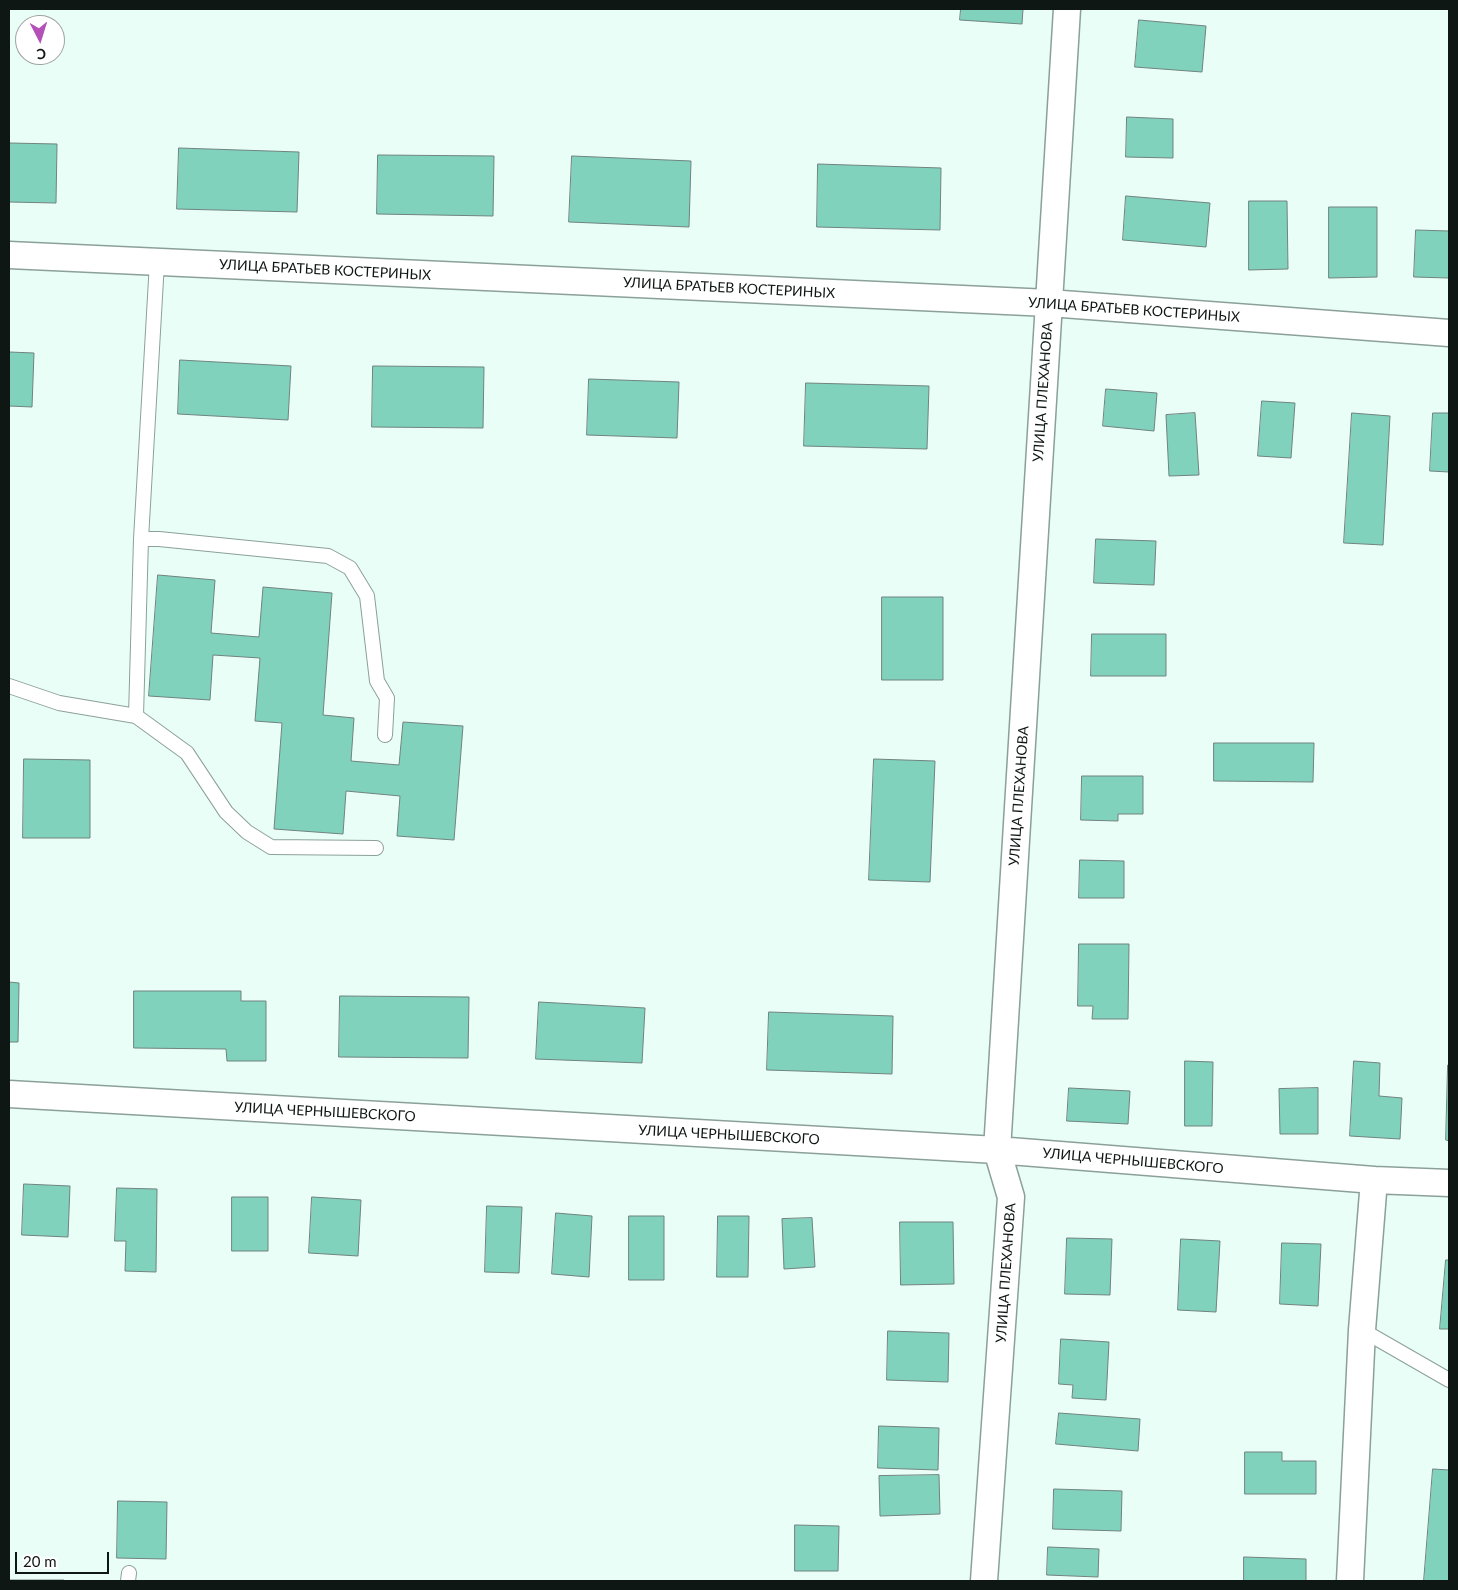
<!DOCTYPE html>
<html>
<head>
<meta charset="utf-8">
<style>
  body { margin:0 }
  #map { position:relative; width:1458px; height:1590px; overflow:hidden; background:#e9fef7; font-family:Lato,sans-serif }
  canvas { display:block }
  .frame { position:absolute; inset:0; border:10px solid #0f1715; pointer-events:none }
  .north { position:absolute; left:15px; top:15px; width:50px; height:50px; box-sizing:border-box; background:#fff; border:1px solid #9fa2a1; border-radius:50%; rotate:175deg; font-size:14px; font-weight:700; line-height:20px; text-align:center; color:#0f1715 }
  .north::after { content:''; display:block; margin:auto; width:18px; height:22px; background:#b351b8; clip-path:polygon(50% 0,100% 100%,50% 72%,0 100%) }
  .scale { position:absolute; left:15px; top:1552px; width:94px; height:22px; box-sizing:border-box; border:2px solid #0f1715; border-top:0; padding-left:6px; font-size:15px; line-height:18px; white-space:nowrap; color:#0f1715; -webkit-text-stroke:4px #fff; paint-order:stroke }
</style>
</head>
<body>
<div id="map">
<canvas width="1458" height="1590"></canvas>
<div class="frame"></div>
<div class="north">С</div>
<div class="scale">20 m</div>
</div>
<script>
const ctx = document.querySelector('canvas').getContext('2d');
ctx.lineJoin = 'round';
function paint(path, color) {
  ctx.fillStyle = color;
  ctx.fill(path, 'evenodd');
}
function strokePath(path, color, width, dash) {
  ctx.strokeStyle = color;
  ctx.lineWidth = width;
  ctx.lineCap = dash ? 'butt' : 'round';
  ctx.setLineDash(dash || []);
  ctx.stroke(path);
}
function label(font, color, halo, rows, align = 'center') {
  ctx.font = font + ' Lato,sans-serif';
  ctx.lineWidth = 4;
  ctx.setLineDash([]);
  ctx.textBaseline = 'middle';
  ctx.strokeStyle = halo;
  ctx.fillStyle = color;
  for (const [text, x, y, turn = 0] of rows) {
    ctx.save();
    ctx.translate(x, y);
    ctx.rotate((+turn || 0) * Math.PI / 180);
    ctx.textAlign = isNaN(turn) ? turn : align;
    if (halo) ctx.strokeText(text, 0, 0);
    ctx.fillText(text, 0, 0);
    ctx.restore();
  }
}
const building = new Path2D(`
  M961,9H1023L1022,24L960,20Z
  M1139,20L1206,26L1202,72L1135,67Z
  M1127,117L1173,119V158L1126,157Z
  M9,143L57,144L56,203L9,202Z
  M179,148L299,152L297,212L177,209Z
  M378,155L494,156L493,216L377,214Z
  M572,156L691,161L689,227L569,222Z
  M818,164L941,168L940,230L817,227Z
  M1126,196L1210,203L1206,247L1123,240Z
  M1249,201H1287L1288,269L1249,270Z
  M1329,207H1377V277L1329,278Z
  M1416,230L1449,231V278L1414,277Z
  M9,352L34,353L32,407L9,406Z
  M180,360L291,366L288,420L178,414Z
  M373,366L484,367L483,428L372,427Z
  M589,379L679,382L677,438L587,435Z
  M806,383L929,386L927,449L804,446Z
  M1106,389L1157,393L1154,431L1103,426Z
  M1262,401L1295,403L1291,458L1258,456Z
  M1195,413L1199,475L1169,476L1166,415Z
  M1352,413L1390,416L1383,545L1344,543Z
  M1433,413H1449V472L1430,471Z
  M1096,539L1156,541L1154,585L1094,583Z
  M158,575L215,580L211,633L259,637L263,587L332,593L323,715L354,718L351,761L399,765L403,722L463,726L454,840L397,836L400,796L346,791L343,834L274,829L282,723L255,721L260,658L213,655L210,700L149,696Z
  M882,597H943V680H882Z
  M1092,634H1166V676H1091Z
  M1214,743H1314L1313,782L1214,781Z
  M24,759L90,760V838H23Z
  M874,759L935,761L930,882L869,880Z
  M1082,776H1143V814H1118V821L1081,820Z
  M1080,860L1124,861V898H1079Z
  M1079,944H1129L1128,1019H1092L1093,1006H1078Z
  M9,982L19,983L18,1042H9Z
  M134,991H241V1001H266V1061H227L226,1049L134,1048Z
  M340,996L469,997L468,1058L339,1057Z
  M539,1002L645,1008L642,1063L536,1059Z
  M769,1012L893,1016L892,1074L767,1070Z
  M1185,1061L1213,1062L1212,1126H1185Z
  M1354,1061L1380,1063L1379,1096L1402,1098L1400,1139L1350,1136Z
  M1448,1065H1449V1141L1446,1140Z
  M1069,1088L1130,1091L1128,1124L1067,1121Z
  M1318,1088V1134H1280L1279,1089Z
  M24,1184L70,1186L68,1237L22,1235Z
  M117,1188L157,1189L156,1272L125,1271L126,1241H115Z
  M232,1197H268V1251H232Z
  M312,1197L361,1200L358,1256L309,1253Z
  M487,1206L522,1207L519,1273L485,1272Z
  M556,1213L592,1216L589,1277L552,1274Z
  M629,1216H664V1280H629Z
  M718,1216H749L748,1277H717Z
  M812,1218L815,1267L784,1269L782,1219Z
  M900,1222H953L954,1284L901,1285Z
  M1067,1238L1112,1239L1110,1295L1065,1294Z
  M1181,1239L1220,1241L1216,1312L1178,1310Z
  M1282,1243L1321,1244L1318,1306L1280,1304Z
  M1446,1260H1449V1329H1440Z
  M888,1331L949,1333L948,1382L887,1380Z
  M1061,1339L1109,1342L1106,1400L1072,1398L1073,1385L1059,1384Z
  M1059,1413L1140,1419L1138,1451L1056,1444Z
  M879,1426L939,1428L938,1470L878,1468Z
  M1245,1452H1282V1461H1316V1494H1245Z
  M1433,1469L1449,1470V1581H1424Z
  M939,1475L940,1514L880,1516L879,1476Z
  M1054,1489L1122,1491L1121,1531L1053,1529Z
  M118,1501L167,1502L166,1559L117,1558Z
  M795,1525L839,1526L838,1571H795Z
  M1048,1547L1099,1549L1098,1577L1047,1575Z
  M1244,1557L1306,1559V1581H1244Z
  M9,1580H64V1581H9Z`);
paint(building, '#80d2bd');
strokePath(building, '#70837e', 1);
const lane = new Path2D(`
  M141,539L157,262
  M9,686L59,703L136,716L141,539H159L328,556L350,568L367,596L377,681L387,698L385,735
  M136,716L187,753L226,812L247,832L271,847L376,848
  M1362,1330L1449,1380
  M128,1581L129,1573`);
const street = new Path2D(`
  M9,255L1049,303L1449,333
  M9,1094L997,1150L1374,1180L1449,1183
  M984,1581L1011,1197L997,1150L1067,9
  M1350,1581L1362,1330L1374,1180`);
strokePath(lane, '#8ca09a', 16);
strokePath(street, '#8ca09a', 29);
strokePath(lane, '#fff', 14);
strokePath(street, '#fff', 26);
label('14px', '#0f1715', '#fff', [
  ["УЛИЦА БРАТЬЕВ КОСТЕРИНЫХ",325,270,3],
  ["УЛИЦА БРАТЬЕВ КОСТЕРИНЫХ",729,288,3],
  ["УЛИЦА БРАТЬЕВ КОСТЕРИНЫХ",1134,310,4],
  ["УЛИЦА ПЛЕХАНОВА",1043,392,-86],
  ["УЛИЦА ПЛЕХАНОВА",1019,796,-86],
  ["УЛИЦА ЧЕРНЫШЕВСКОГО",325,1112,3],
  ["УЛИЦА ЧЕРНЫШЕВСКОГО",729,1135,3],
  ["УЛИЦА ЧЕРНЫШЕВСКОГО",1133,1161,5],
  ["УЛИЦА ПЛЕХАНОВА",1006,1273,-86]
]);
</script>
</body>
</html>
